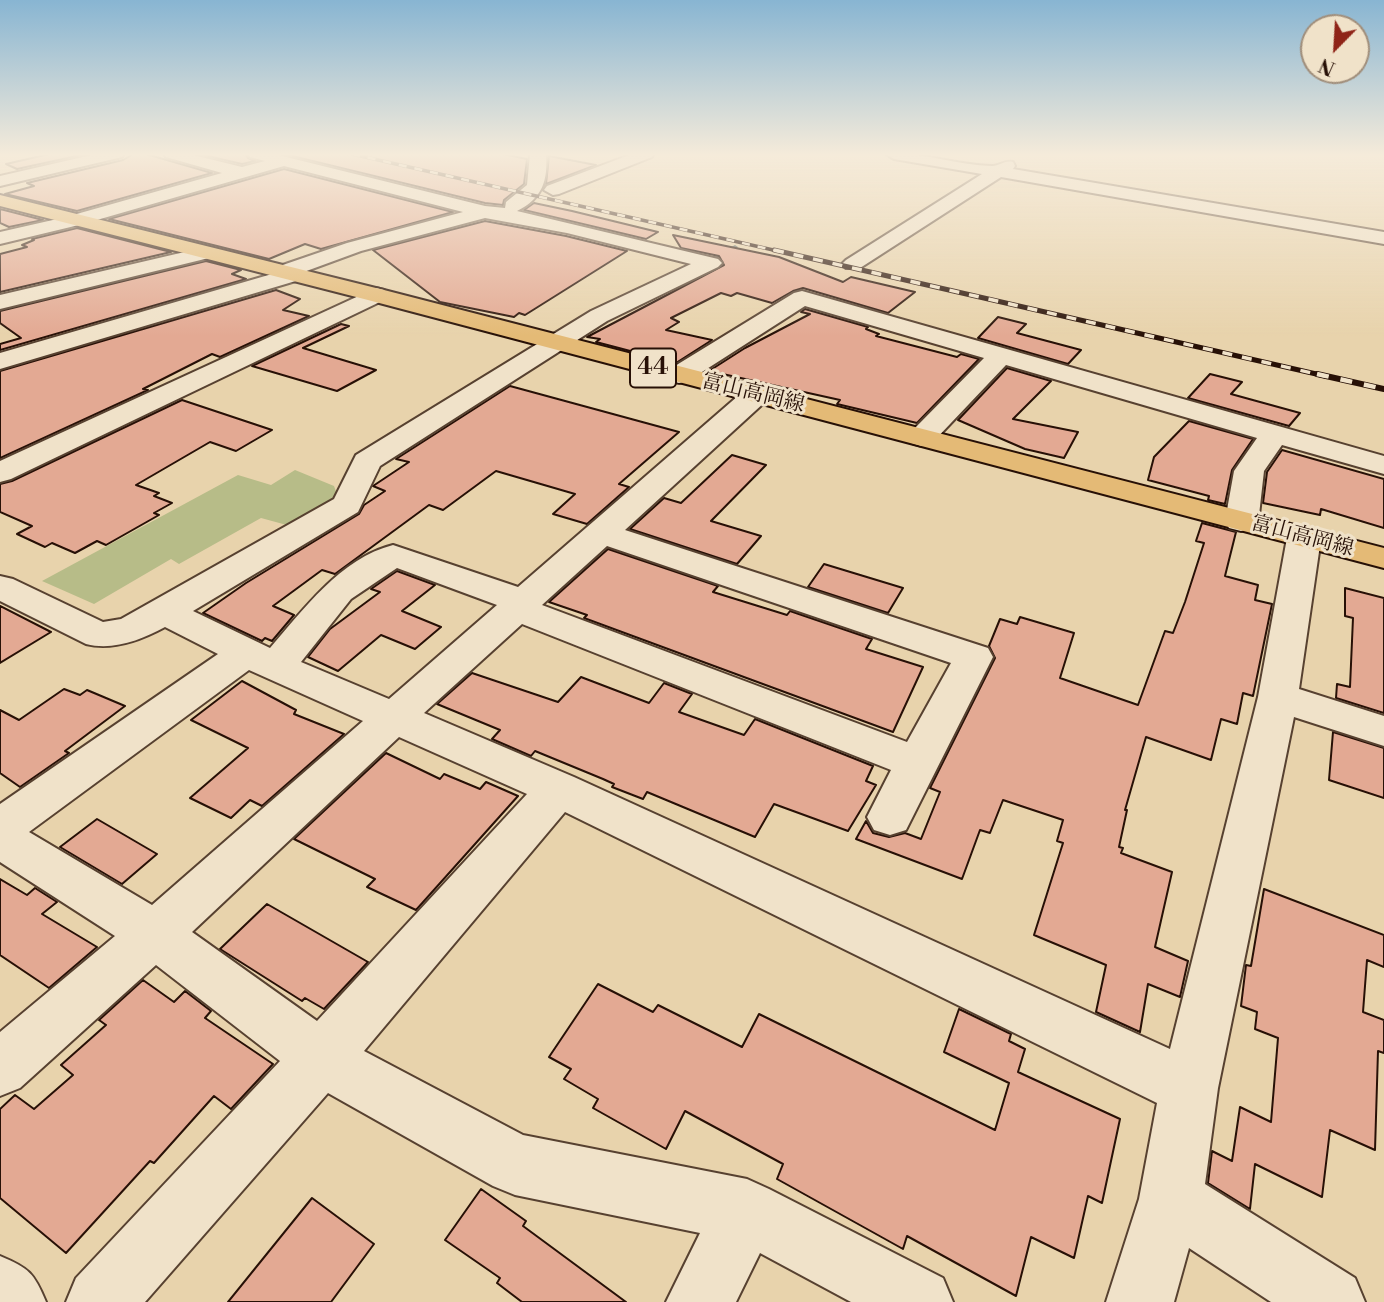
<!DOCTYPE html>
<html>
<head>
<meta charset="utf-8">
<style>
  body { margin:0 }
  #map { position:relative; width:1384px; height:1302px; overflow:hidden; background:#e8d3ac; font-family:"Libre Bodoni",serif }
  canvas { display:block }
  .north { position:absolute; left:1300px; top:14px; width:70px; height:70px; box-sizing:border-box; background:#f0e2c9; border:2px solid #a08e7b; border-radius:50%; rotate:204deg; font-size:19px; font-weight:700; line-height:28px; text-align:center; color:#271006 }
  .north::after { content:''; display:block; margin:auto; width:24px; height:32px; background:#8f2418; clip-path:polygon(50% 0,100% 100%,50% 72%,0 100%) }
</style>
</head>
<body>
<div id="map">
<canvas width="1384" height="1302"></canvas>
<div class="north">N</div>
</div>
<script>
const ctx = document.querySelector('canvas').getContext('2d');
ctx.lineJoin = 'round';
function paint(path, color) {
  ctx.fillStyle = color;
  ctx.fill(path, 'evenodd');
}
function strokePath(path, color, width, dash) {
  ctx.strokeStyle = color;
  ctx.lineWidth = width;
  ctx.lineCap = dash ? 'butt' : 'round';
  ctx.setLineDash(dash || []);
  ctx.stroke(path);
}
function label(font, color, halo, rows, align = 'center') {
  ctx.font = font + ' "Libre Bodoni","Noto Serif JP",serif';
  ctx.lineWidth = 6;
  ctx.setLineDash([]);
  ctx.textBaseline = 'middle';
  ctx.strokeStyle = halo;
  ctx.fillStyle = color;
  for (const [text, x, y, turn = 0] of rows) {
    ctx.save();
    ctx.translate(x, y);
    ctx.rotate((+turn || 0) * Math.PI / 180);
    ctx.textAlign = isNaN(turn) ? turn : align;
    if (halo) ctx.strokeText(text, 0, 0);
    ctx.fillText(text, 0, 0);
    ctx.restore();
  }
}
paint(new Path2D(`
  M295,470L334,486L338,497L294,527L261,518L179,564L171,559L94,604L42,581L238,475L271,485Z`), '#b7bc88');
paint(new Path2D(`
  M735,245L738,247L737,248L703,265L698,264Z`), '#6b746d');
const building = new Path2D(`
  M49,154H86L17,169L6,164Z
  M133,154H146L212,173L77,211L5,194L34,186L27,183L123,160Z
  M199,154H245L248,158L255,161L242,164Z
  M284,154H503L527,159L524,184L504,200L503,205L485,203Z
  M549,156L596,165L546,184Z
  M284,169L453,212L321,249L305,244L269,259L109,219Z
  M534,203L572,211L658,232L646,239L524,210Z
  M0,209L43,220L9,227L0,223Z
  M485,221L566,236L627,251L525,315L519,313L514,317L440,302L373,250Z
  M77,228L171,252L0,292V254L27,247L22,245L34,240L32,239Z
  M673,235L779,257L843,282L851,277L915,292L888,313L803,288L793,291L772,303L737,293L731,296L721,293L671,318L679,322L666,330L712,340L676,363L596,342L600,339L587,337L724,265L719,256L681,248Z
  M206,261L241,270L232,274L246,279L0,350V344L21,338L0,323V311Z
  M276,290L300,299L283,310L309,316L220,357L212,354L143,389L148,390L0,458V371Z
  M805,309L868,327L866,329L879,334L876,336L957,357L961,354L979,359L917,423L837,404L840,400L709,371L745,348L810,314L801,312Z
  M998,317L1026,324L1017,333L1081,350L1068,364L978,338Z
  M341,324L349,326L303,348L376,370L337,391L252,366Z
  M1007,368L1051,381L1013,419L1078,432L1064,458L1025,449L958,420Z
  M1210,374L1242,382L1231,394L1300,413L1289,426L1188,398Z
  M510,386L679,432L619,484L629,487L587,524L553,514L575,494L496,471L443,510L429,505L335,574L322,570L273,606L294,615L272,641L265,638L262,641L203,613L246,583L359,514L364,505L385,491L373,486L409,462L396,459Z
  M182,400L272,430L236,451L210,442L136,485L159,493L154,496L172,503L154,513L159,515L106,545L97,541L75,553L52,543L45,547L17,534L32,526L0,512V484L12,481Z
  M1189,421L1253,439L1232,470L1225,504L1208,500L1209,496L1148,480L1154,457Z
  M1282,450L1384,479V528L1321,509L1320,515L1263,503L1267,472Z
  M732,455L766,465L711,521L761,536L737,564L630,529L664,498L681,503Z
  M1202,523L1236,532L1225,576L1258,585L1255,600L1272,604L1253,696L1243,693L1237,724L1221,719L1211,760L1146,737L1125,810H1127L1119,847L1123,848L1121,853L1172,872L1155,947L1188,961L1180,997L1148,984L1140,1032L1096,1012L1106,965L1034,935L1063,843L1057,841L1063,820L1003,800L990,833L980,830L962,879L856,839L866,821L873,833L889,837L905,833L921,839L940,792L930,788L995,658L989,646L1000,619L1017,624L1020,617L1074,633L1060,678L1138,705L1165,631L1173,633L1185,602L1204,543L1196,541Z
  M608,549L718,586L713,592L787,615L790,611L872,639L866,649L923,667L893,732L584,618L587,615L549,602Z
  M824,564L903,588L888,613L808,587Z
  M397,571L435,585L402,611L441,627L415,649L381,635L338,671L308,657L330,629L380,592L371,589Z
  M1345,588L1384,598V713L1336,698L1337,684L1350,687L1353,618L1345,616Z
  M0,606L51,632L0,663Z
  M472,673L558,702L581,677L649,703L664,683L692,694L679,712L744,735L755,719L873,766L866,781L876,785L848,831L774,804L755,837L647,792L643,799L612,787L614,784L603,779L535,751L531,756L492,739L500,730L437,704Z
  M242,681L296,710L294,714L344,734L262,806L250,800L231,818L190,798L248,748L191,720Z
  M64,689L80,695L87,690L125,706L65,751L69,753L20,787L0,773V710L19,720Z
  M1333,732L1384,748V798L1329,780Z
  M386,753L440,779L444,774L480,789L486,782L518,796L416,910L367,887L375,879L294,839Z
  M97,819L157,854L122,884L60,847Z
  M0,879L27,895L35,888L57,902L42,914L97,947L49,988L0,955Z
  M1264,889L1384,935V967L1367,960L1363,1012L1384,1020V1053L1378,1051L1375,1150L1330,1130L1322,1197L1255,1164L1250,1209L1208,1183L1212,1151L1232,1161L1240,1107L1271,1122L1278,1038L1255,1029L1257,1012L1241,1006L1246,965L1251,966Z
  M267,904L368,962L324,1009L305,998L302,1001L220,949Z
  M143,980L174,1002L185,991L211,1011L205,1018L273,1064L231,1109L214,1096L154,1163L150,1161L66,1253L0,1198V1109L15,1095L34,1109L73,1075L61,1065L106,1025L99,1020Z
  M598,984L653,1012L658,1005L742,1047L759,1014L995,1130L1009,1083L944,1052L959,1009L1011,1034L1009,1041L1025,1049L1018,1072L1120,1119L1102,1203L1088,1196L1074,1258L1031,1237L1016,1296L907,1236L903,1249L777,1179L783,1164L685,1111L666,1149L593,1108L598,1099L564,1079L571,1069L549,1057Z
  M481,1189L526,1221L523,1226L626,1302H522L497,1283L500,1278L445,1240Z
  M312,1198L374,1244L331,1302H228Z`);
paint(building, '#e3a993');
strokePath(building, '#271006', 2);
const minor = new Path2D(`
  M96,154H124L122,157L0,186V176Z
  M164,154H189L242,167L265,161L250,157L248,154H274L485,206L505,208L506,202L527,185L530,154H546C548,180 543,198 517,211L718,259L722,263L718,267L607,321L380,466L358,512L193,611L270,648C303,610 341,558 393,545L518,587L746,389L756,387L766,389L770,395L766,401L625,530L988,648L993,657L906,830L890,835L874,830L867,817L891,770L522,624L424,713L574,777L1170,1049L1258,697L1287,538L1292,531L1304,528L1316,531L1321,538L1299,689L1384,716V746L1294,717L1218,1088L1205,1184L1355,1278L1365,1302H1271L1189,1248L1174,1302H1106L1139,1199L1157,1103L565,812L364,1051L523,1135L747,1179L769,1189L943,1278L953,1302H851L760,1253L736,1302H666L700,1233L515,1195L493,1186L328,1093L145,1302H66L76,1278L280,1061L156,965L20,1088L0,1096V1032L115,936L0,862V804L218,654L165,627C141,640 113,651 86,644L0,601V576L13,579L103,622L121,619L334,499L356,455L591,311L691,264L567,233L485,218L361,251L301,273L299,280L0,369V353L272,274L274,268L347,243L463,212L284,166L83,224L0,244V232L66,217L222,173L166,157ZM607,546L951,663L907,742L542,605ZM397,568L497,605L389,699L301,662L351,599ZM249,670L363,721L152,905L29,832ZM399,737L527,794L317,1021L192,932Z
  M632,154H654L652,157L559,194L553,195L544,190L547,186Z
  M886,154C923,152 956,165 992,166C1000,166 1004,160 1013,162L1015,166L1013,169L1384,232V244L1001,177L860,268H846L842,264L846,260L982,174L894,159Z
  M206,247L213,249L216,253L213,257L0,309V295Z
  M376,288L384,290L387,295L384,300L11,479L0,482V461Z
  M802,291L1384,456V474L1282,445L1264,471L1259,515L1253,528L1241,531L1229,528L1225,521L1234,471L1257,438L1006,365L932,443L922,446L912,443L908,437L912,431L984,358L805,306L688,381L679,383L670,381L666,375L670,369L794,293Z
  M0,1256C29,1268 34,1273 46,1302H0Z`);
const major = new Path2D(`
  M0,195L384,290L1384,548V568L368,300L0,206Z`);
strokePath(minor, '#574130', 4);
strokePath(major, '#271006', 4);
paint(minor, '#f0e2c9');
paint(major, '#e4ba76');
const railFar2 = new Path2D(`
  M352,154L782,252`);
const railFar1 = new Path2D(`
  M774,250L1325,376`);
const rail = new Path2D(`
  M1317,374L1384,389`);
strokePath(railFar2, '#271006', 3.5);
strokePath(railFar1, '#271006', 5);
strokePath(rail, '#271006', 6);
strokePath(railFar2, '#f0e2c9', 2.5, [8]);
strokePath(railFar1, '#f0e2c9', 3.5, [10]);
strokePath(rail, '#f0e2c9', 4.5, [12]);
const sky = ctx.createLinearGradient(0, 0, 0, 336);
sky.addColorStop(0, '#88b5d2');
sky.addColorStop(0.46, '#f5ebda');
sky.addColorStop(1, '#f5ebda00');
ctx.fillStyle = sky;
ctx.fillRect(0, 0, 1384, 336);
label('21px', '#271006', '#f0e2c9', [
  ["富山高岡線",753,394,14],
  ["富山高岡線",1302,537,15]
]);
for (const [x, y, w] of [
  [653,368,46]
]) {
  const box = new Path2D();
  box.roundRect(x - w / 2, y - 19.5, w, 39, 5);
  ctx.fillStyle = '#f0e2c9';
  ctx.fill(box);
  strokePath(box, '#271006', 2);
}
label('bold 23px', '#271006', null, [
  ["44",653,368]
]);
</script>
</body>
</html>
